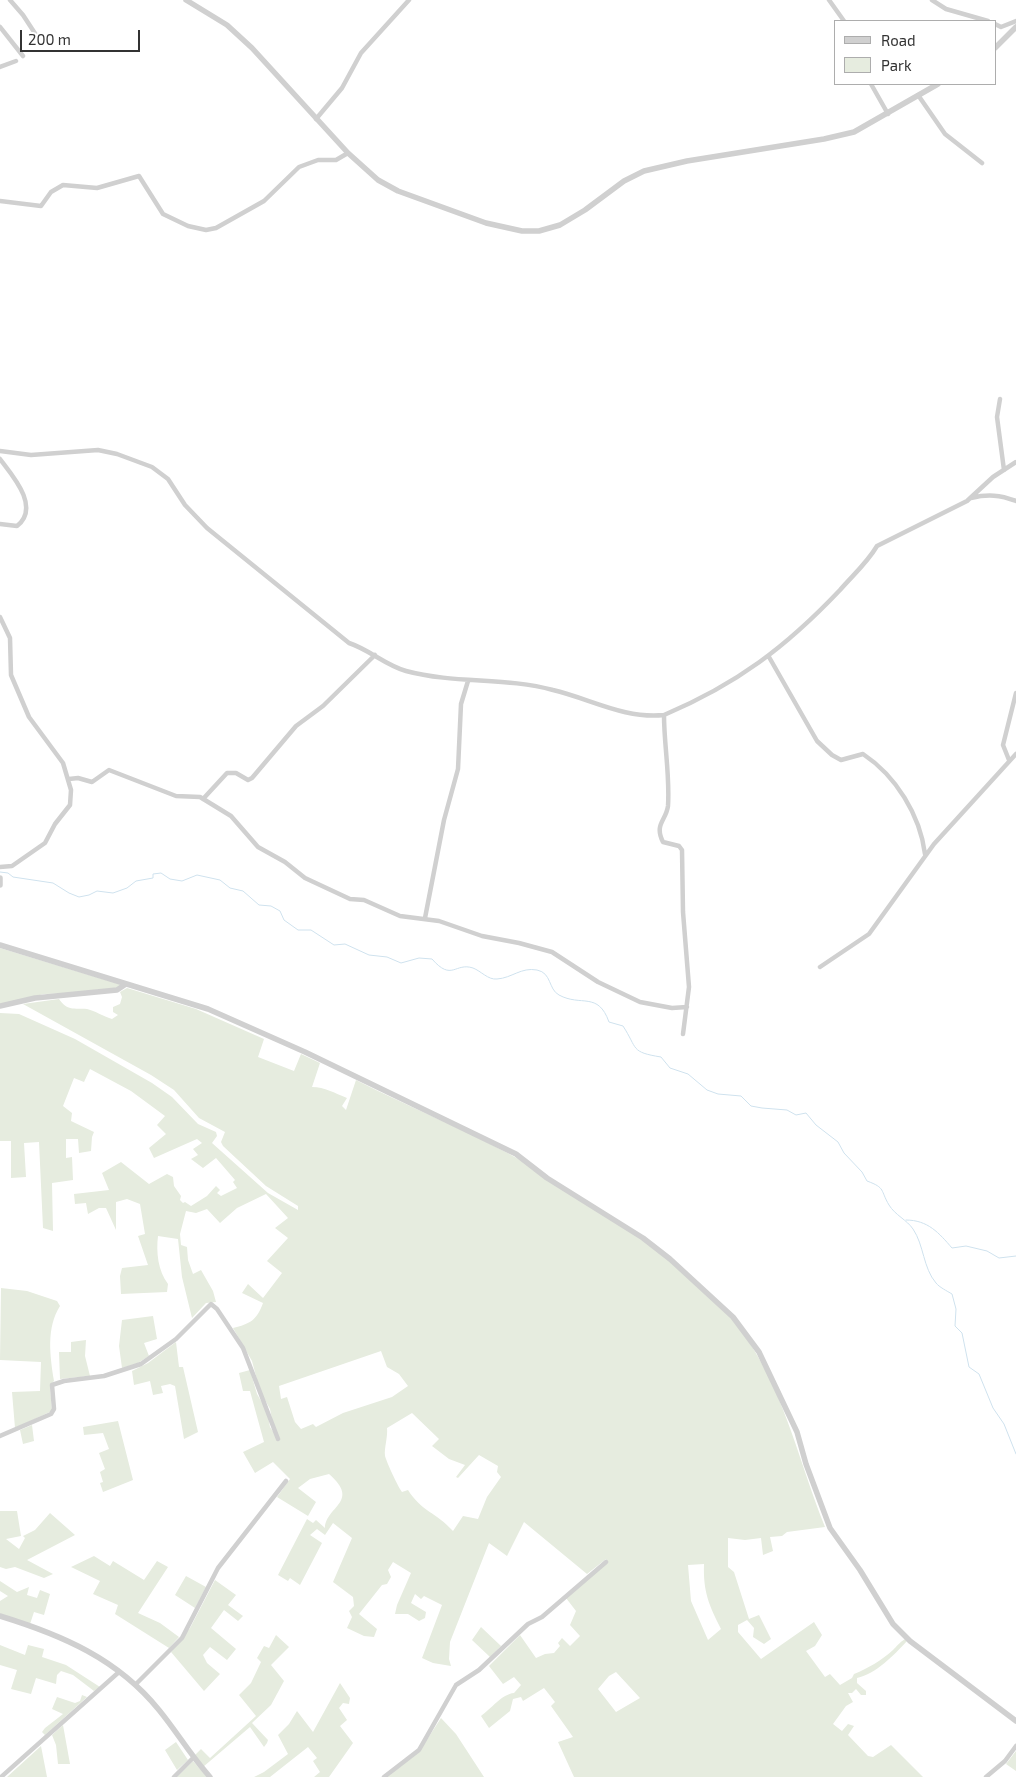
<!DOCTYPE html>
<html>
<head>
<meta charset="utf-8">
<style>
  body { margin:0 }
  #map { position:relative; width:1016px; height:1777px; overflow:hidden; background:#fff; font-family:"Exo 2",sans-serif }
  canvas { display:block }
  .legend { position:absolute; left:834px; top:20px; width:162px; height:65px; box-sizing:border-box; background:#fff; border:1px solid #adadad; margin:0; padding:6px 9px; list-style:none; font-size:15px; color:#333 }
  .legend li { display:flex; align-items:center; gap:10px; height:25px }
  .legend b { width:25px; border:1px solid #adadad }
  .scale { position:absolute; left:20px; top:30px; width:120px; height:22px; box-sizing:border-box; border:2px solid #333; border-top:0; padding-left:6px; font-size:15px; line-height:18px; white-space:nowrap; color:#333; -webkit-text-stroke:4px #fff; paint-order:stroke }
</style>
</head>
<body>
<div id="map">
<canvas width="1016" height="1777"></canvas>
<ul class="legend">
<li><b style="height:6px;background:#d0d0d0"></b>Road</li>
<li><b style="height:14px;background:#e6ecdf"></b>Park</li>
</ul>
<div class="scale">200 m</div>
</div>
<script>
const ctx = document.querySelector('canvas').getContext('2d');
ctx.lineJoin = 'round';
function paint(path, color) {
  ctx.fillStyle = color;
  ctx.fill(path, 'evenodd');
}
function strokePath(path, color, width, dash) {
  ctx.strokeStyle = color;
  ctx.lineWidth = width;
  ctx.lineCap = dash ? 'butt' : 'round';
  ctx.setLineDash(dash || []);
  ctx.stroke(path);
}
paint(new Path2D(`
  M0,948L122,985L114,989H99L83,993L44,994L0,1004Z
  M127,988L196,1009L264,1039L258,1057L294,1071L301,1054L320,1063L312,1087C325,1087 334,1093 347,1098L342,1106L346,1110L356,1080C413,1109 474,1133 529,1165C566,1187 602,1211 637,1236C678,1265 721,1299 749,1342C786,1398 800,1465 825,1527L787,1532L782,1536L770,1537L773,1551L763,1555L761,1538L745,1540L728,1538V1567L734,1572L749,1619L759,1615L771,1639L764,1644L753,1637L754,1628L747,1620L738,1625V1632L761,1659L814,1622L822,1635L815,1646L806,1651L825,1677L830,1674L840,1685L852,1678L854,1674C867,1669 882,1660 893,1650C897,1646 899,1643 905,1639L907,1641C894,1655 876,1674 857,1678V1683L866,1691V1695H861L856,1689L852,1693H848L853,1702L846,1706L833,1724L842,1731L848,1724L854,1726L848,1735L868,1756L873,1757L891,1745L923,1777H574L558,1742L573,1737L551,1706L555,1702L544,1688L523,1701L521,1697L513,1699L510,1711L489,1728L481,1716C491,1709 502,1694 514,1693L521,1685L514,1677L503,1684L489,1666L520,1635L536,1658L545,1654L554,1653L560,1646L558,1643L562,1638L570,1646L580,1636L570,1625L576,1611L566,1598L608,1562L606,1559L587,1574L524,1522L507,1556L489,1543L450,1642L449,1659L451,1666L433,1663L422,1658L442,1605L424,1596L421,1599L415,1594L411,1603L426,1612L425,1618L419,1621L408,1614H395L397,1605L411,1573L393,1562L388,1570L391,1577L387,1584L382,1585L359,1614L377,1629L374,1637L364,1636L347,1628L352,1617L349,1611L354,1606L353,1597L333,1582L352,1538L333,1523L325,1535L317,1529L310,1535L322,1543L300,1585L290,1578L288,1581L278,1575L307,1519L313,1523L316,1520L325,1528C326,1506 361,1502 329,1474L310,1479L298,1488L316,1502L308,1516L277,1497L290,1479L273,1462L255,1473L243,1452L264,1442L250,1391H243L239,1373L250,1370L257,1394L267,1411L270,1427L275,1434L270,1409L260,1391L252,1361L233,1328C250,1324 257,1320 263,1303L242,1293L248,1284L263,1298L282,1273L267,1261L288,1238L275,1228L288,1218L266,1194L237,1208L220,1223L207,1209L196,1213L186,1211L180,1234L181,1245L187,1247L188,1260L193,1274L201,1270L213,1291L216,1302L206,1303L192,1318L182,1277L178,1239L158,1236C156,1252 158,1271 168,1284L167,1292L121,1294L120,1276L122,1268L148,1265L138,1236L145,1234L140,1204L127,1199L116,1202V1230L106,1208H99L88,1214L86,1203L75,1204L74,1194L109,1190L102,1173L121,1162L149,1184L167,1174L173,1177L174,1186L181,1196L180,1200L183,1203L185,1202L191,1206L207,1196L216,1186L220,1190L217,1193L221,1196L237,1188L233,1182L235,1180L216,1158L203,1168L191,1159L198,1155L193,1149L202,1143L197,1139L154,1158L149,1148L166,1134L157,1125L165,1116L131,1091L90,1069L84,1082L74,1078L63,1106L72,1113L71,1121L94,1132L92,1137L91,1151L79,1153L78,1139H66V1158L72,1157L73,1180L52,1183L53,1231L43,1228L39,1142L24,1143L26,1177L11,1178V1141H0V1013L19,1014L75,1039L152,1083L172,1097L198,1124L216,1132L217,1136L212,1143L268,1193L298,1210V1206L266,1186L223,1146L221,1142L225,1132L199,1118L174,1090L151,1075L23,1004L59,999C67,1011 74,1008 87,1009C93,1010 105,1017 112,1019L118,1015L113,1012V1007L120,1004L122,997L120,992ZM381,1351L387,1367L399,1374L408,1386L392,1397L343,1413L316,1427L313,1424L301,1429L295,1422L287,1397L281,1399L279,1386ZM412,1413L439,1439L432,1446L449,1459L465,1465L456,1477L458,1478L479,1455L498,1466L497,1472L501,1477L487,1497L478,1519L463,1516L453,1531C436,1512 422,1512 408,1490L402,1492C398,1487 387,1463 385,1456C384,1448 388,1437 387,1428ZM704,1564C703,1592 709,1605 721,1629L708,1640L691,1601L688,1565ZM616,1672L640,1698L616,1712L598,1689L609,1676Z
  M1,1288L27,1291L57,1301L60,1306C46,1328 50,1356 54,1381L50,1386L52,1411L15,1428L12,1392L40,1391L41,1362L0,1360Z
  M153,1316L157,1339L144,1343L149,1356L138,1363L122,1368L119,1346L122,1320Z
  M86,1340L85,1356L90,1376L60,1379L59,1352H71V1342Z
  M176,1342L179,1367H183L198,1432L184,1439L175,1386L170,1384L161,1386L163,1393L153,1395L150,1381L134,1385L132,1371L148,1363Z
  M118,1421L133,1480L103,1492L100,1483L103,1482L100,1472L105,1469L99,1453L109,1449L103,1433L84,1435L83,1427Z
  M32,1425L34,1441L23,1444L20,1430Z
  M0,1511H17L21,1536L6,1539L19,1549L25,1538L23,1536L35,1530L50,1513L75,1535L27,1560L53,1574L44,1578L15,1567L6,1569L0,1567Z
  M94,1556L110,1566L113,1561L144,1580L157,1561L168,1567L138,1613L160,1623L179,1637L169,1648L115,1614L118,1605L93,1594L100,1581L71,1567Z
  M186,1576L206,1587L195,1608L175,1595Z
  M215,1580L236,1595L228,1605L243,1616L238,1621L224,1610L211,1628L236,1649L227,1660L210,1647L203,1655L207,1663L220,1674L204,1691L171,1652L190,1628Z
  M0,1581L17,1592L29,1587L27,1595L37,1598L40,1590L50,1594L44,1615L34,1612L30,1624L0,1615V1601L8,1596L0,1591Z
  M481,1627L501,1646L490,1657L472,1640Z
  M276,1635L289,1647L271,1665L284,1681L271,1705L252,1723L268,1740L267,1743L264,1747L250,1727L203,1767L194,1756L201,1749L210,1758L256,1716L239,1695L251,1683L261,1662L257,1658L264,1646L269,1648Z
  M0,1645L25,1655L28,1645L44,1649L42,1657L66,1665L100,1687L94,1691L73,1675L61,1671L57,1675L56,1684L36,1678L31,1694L11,1689L17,1670L0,1665Z
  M340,1683L350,1698L349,1704L343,1703L339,1708L347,1720L340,1726L353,1743L329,1777H314L320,1772L313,1761L317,1758L308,1747L270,1777H254L264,1772L288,1754L278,1735L289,1724L297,1711L313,1732Z
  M82,1695L87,1697L45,1735L42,1732L45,1728L63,1714L52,1709L57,1697L75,1703L80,1701Z
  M441,1718L456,1734L484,1777H387L419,1752Z
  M63,1725L70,1764H58L56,1745L52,1735Z
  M176,1742L188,1760L177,1770L165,1750Z
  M41,1746L47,1777H7Z
  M1016,1751V1771L1006,1764Z
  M193,1761L207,1777H177Z`), '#e6ecdf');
strokePath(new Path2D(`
  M0,872L8,873L13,877L53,883L69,893L79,897L89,895L97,891L113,893L127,888L136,881L153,878V874L161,873L170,879L182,881L197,875L220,880L230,888L243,891L259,905L271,906L280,911L284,920L298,930H311L334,945L345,944L369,955L387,957L401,963L419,958L432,959C452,982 455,962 473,968C481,971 488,980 497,979C512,978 521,967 537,970C552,973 548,989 559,995C581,1007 598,991 609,1022L623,1026C638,1049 630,1052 661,1057L670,1068L688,1074L707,1090L718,1094L741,1096L751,1106L762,1108L787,1110L796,1115L806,1113L816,1125L838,1142L844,1153L862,1172L867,1181C886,1188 880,1190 889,1205C895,1215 907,1220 913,1229C924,1245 923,1268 936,1283C939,1287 947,1291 952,1294L956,1309L955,1326L962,1333L969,1367L979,1374L993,1408L1004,1424L1016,1454
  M906,1220C928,1220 939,1233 952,1248L966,1246L987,1251L999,1258L1016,1256`), '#cfe2ee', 1);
strokePath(new Path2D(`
  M10,0L23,15L38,38
  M829,0L844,21
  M932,0L946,9L988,21
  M995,24L1001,27L1016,21
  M0,27L23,56
  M0,67L16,61
  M871,84L888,114
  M918,95L945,134L982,163
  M316,119L342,88L361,53L409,0
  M0,201L41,206L51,192L63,185L97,188L139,176L163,214L188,226L206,230L216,228L264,201L299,167L318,160H336L348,153
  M1000,399L997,417L1004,470
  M0,451L31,455L98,450L117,454L152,467L168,479L185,505L207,528L349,643C370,650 385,665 406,671C455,684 506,677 553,690C591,699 624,719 664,715C737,684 786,647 840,590C853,575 867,563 877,546L967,501L993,477L1016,462
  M0,459C12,475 41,507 17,526L0,524
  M971,498C988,494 1000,495 1016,501
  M0,617L10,638L11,675L29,717L63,763L71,790L70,805L55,824L45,843L12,866L0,867
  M769,657L817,741L832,755L841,760L863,754C896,776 920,815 925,854
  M664,715C664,745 670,775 668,806C666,821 654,824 663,842L679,846L682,850L683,912L689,987L683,1034
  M1009,760L1003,745L1016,693
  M69,779L78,778L92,782L109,770L176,796L200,797L231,816L258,847L285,862L305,878L350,899L364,900L400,916L439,921L482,936L519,943L552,952L598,982L640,1002L672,1008L687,1007
  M203,799L227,773H236L248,780L252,778L296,726L323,706L375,655
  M425,918L444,820L458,769L461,704L468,681
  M820,967L869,934L934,844L1016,754
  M0,1436L51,1414L54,1409L52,1385L64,1381L104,1376L141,1364L176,1339L211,1304L217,1309L243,1348L278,1439
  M136,1684L182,1638L218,1568L286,1481
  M1,1777L119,1672
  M174,1777L193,1758
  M384,1777L419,1750L456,1685L479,1670L528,1624L542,1617L606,1562
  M986,1777L1005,1761L1016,1746`), '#d0d0d0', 4.5);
strokePath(new Path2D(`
  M186,0L227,25L252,48L348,153L378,180L398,191L486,223L522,231H539L560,225L585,210L624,181L644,171L687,161L824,139L854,132L938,84
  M995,48L1016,27
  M0,878V885
  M0,945L208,1009L305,1052L516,1154L547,1178L643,1238L670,1259L733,1317L759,1352L797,1432L806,1464L830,1528L860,1570L893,1624L910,1641L1016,1721
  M0,1006L35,998L117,990L126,984
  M0,1616C62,1635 118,1659 159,1710C177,1732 191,1756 210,1777`), '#d0d0d0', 5.5);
</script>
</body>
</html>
